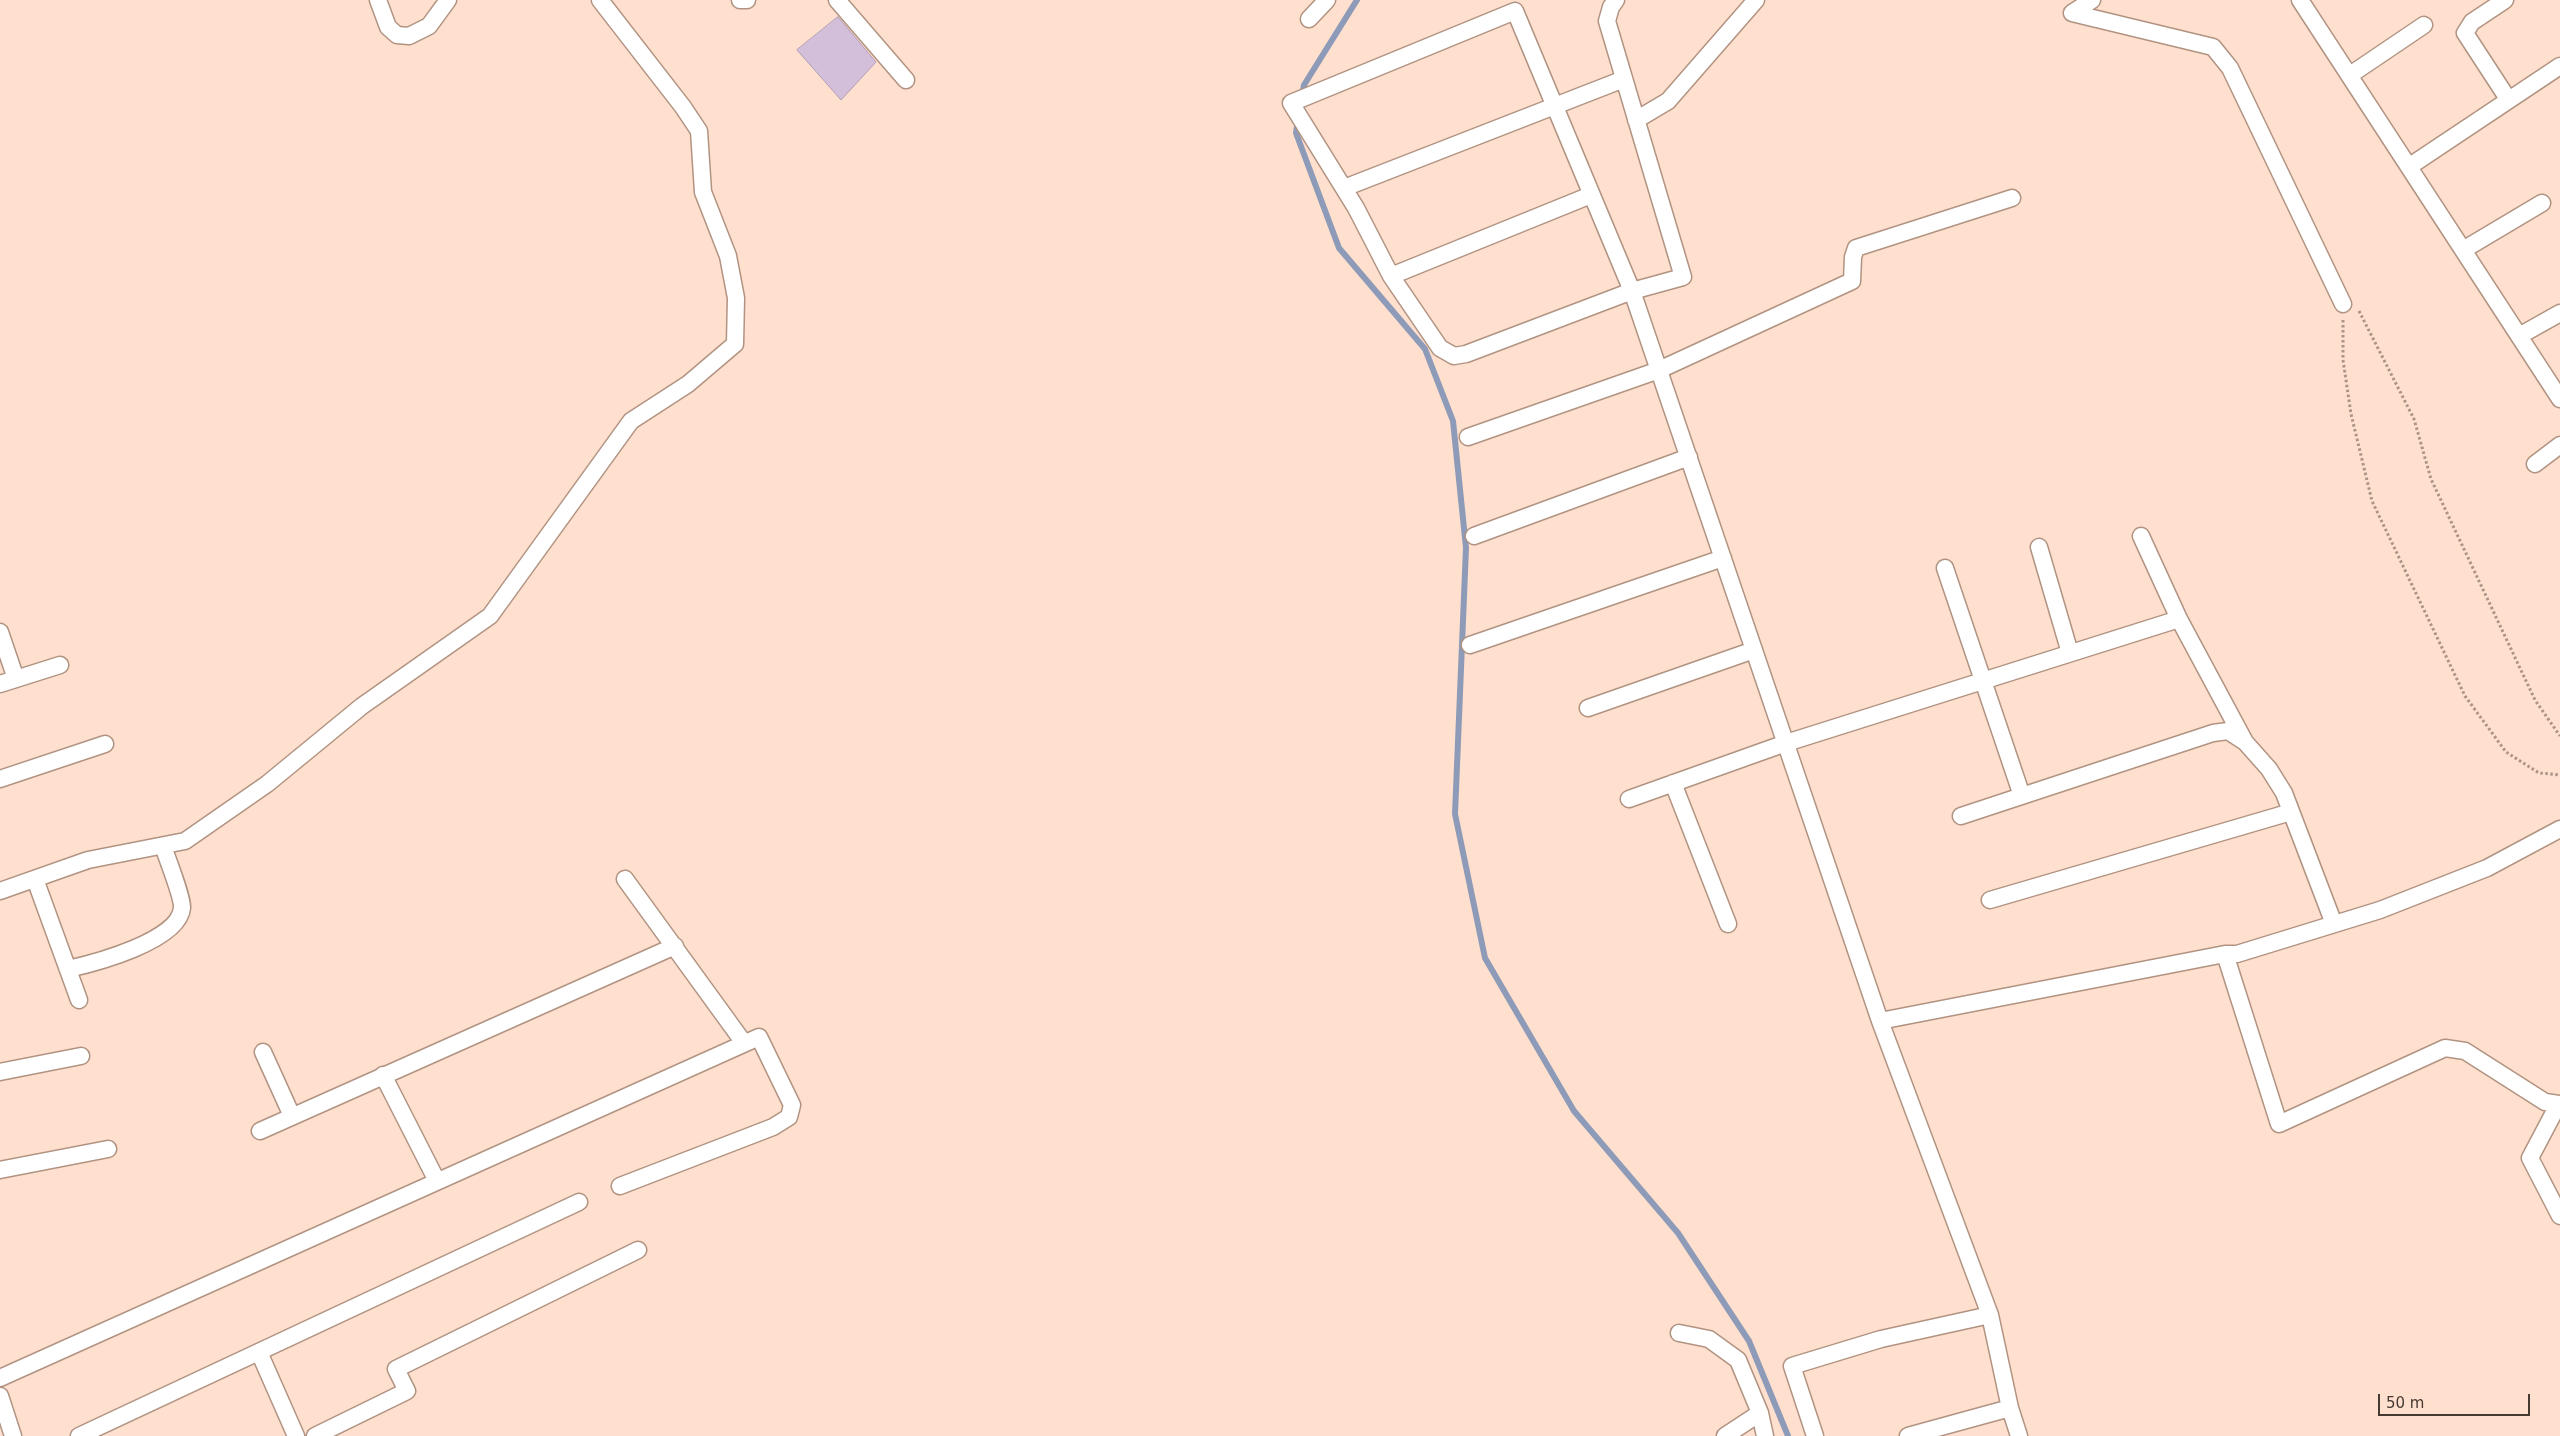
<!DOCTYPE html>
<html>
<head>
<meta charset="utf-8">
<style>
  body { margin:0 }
  #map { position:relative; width:2560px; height:1436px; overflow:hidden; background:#ffdfcd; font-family:"DejaVu Sans",sans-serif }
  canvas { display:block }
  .scale { position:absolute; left:2378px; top:1394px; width:152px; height:22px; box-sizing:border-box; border:2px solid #463932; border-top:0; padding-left:6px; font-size:15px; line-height:18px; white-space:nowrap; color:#463932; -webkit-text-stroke:4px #ffdfcd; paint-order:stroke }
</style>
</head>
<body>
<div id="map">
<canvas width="2560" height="1436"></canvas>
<div class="scale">50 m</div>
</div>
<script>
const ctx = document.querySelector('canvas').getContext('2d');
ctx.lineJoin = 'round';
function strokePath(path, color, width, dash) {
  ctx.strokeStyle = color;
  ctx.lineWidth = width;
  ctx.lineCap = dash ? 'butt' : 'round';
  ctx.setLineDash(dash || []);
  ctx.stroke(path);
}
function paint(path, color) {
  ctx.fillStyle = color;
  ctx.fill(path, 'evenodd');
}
strokePath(new Path2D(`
  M1302,96L1304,85L1357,0
  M1298,120L1296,133L1339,248L1425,349L1453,421L1466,548L1455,814L1485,958L1574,1111L1678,1233L1749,1341L1788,1436`), '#8d9bb8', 6);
const building = new Path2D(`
  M838,17L876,62L841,100L797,50Z`);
paint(building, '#d3bfda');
strokePath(building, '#b09db8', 1);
const street = new Path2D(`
  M378,0L388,27L397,35L409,36L429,26L448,0
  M740,0H747
  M837,0L906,80
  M1616,0L1611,7L1607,21L1683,277L1632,291L1466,354L1454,356L1440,348L1391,276L1356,208L1291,103L1515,11L1632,291L1880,1021L1990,1315L2010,1408L2019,1436
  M2092,0L2072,13L2213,47L2230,68L2343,304
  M2300,0L2560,399
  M2505,0L2472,22L2465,33L2508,99
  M1309,19L1327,0
  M2350,75L2424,25
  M1636,120L1668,101L1756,0
  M2410,166L2560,66
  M1344,188L1624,79
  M2463,250L2542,203
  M1391,276L1591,195
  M2519,336L2560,313
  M1468,437L1659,370L1852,281L1853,257L1856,248L2012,198
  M2535,464L2560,445
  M1474,536L1689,457
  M2141,536L2179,619L2245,742
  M2039,547L2070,653
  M1945,568L2022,796
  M0,632L16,679
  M1470,645L1723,558
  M0,684L60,665
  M1588,708L1754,650
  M0,779L105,744
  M1673,783L1728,924
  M1629,799L1786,743L2179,619
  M1961,816L2213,733L2228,731L2245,742L2269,769L2284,793L2334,924
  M35,879L79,1000
  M625,879L744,1043
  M0,891L88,860L185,841L267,784L362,706L490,616L631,421L688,384L735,344L736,298L728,256L703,192L699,131L683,107L600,0
  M1990,900L2291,812
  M2225,954L2279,1124L2445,1048L2465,1051L2545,1102L2560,1104
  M68,969C95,963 179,941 182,908C183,898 167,858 163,846
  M1880,1021L2225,954H2237L2380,910L2487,868L2560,829
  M263,1052L292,1116
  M0,1072L81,1056
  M383,1075L437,1181
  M2558,1105L2530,1158L2560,1216
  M260,1131L675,946
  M0,1170L108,1149
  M1679,1333L1709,1339L1738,1360L1760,1413L1765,1436
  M259,1352L296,1436
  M0,1378L759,1037L792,1105L789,1117L773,1127L620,1186
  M0,1396L13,1436
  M79,1436L579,1202
  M315,1436L407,1391L396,1369L638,1250
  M1725,1436L1760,1413
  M1815,1436L1792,1366L1881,1339L1990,1315
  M1908,1436L2010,1408`);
strokePath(street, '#b19382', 19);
strokePath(new Path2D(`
  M2359,311L2414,419L2431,479L2535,700L2560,736
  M2343,320V360L2351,414L2372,501L2465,696L2506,752L2539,773L2560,775`), '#ab9487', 3, [2.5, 2.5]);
strokePath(street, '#fff', 16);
</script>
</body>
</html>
